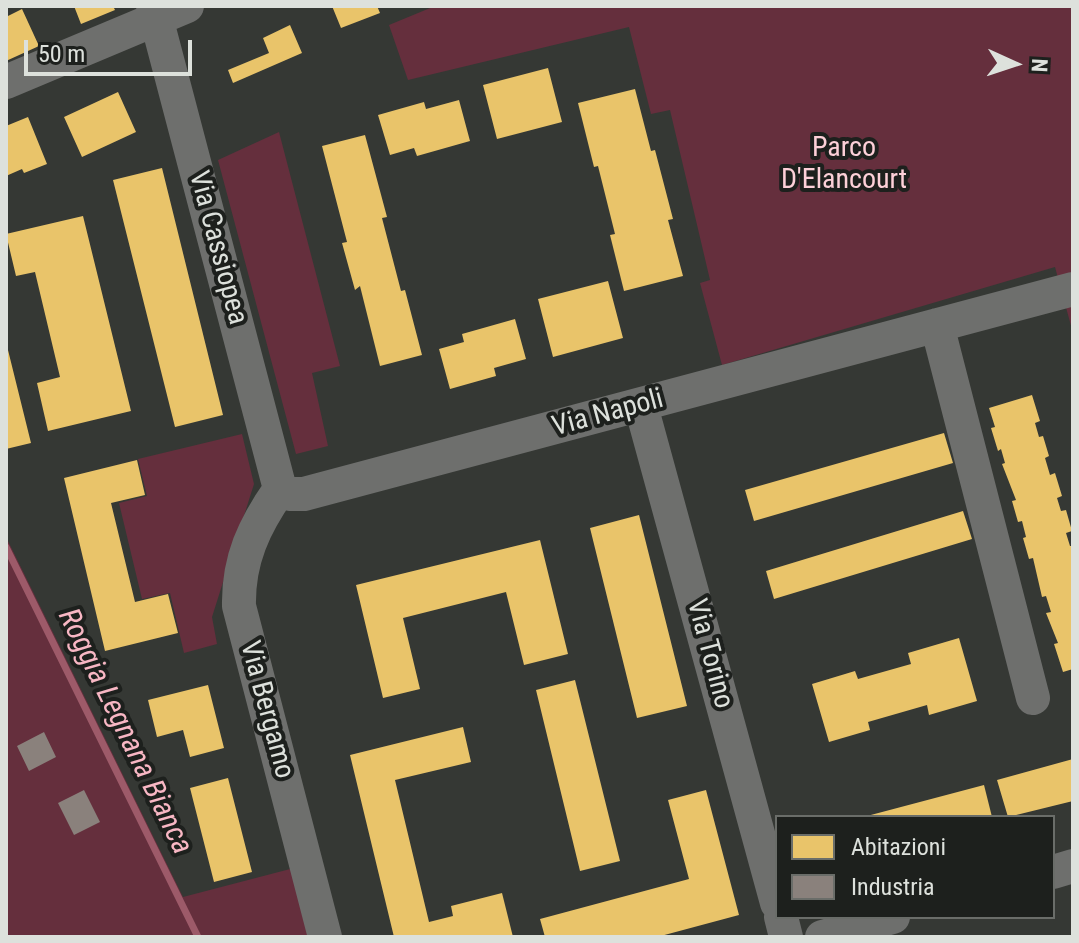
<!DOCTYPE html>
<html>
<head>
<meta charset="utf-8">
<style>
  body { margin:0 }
  #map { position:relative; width:1079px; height:943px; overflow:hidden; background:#353834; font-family:"Roboto Condensed",sans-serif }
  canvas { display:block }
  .frame { position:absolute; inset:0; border:8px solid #dde1dc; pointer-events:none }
  .legend { position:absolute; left:775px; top:815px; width:280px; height:104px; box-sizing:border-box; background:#1d201d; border:2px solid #6a6d69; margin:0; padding:10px 14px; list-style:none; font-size:24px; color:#dde1dc }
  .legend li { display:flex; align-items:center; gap:16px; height:40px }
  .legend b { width:40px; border:2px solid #6a6d69 }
  .north { position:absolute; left:975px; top:24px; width:80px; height:80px; -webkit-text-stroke:6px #1d201d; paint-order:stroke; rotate:93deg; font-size:22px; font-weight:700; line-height:32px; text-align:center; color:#dde1dc }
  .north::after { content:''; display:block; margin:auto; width:28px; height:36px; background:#dde1dc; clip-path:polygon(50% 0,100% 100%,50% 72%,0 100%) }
  .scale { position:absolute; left:24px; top:40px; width:168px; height:36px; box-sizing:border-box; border:4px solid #dde1dc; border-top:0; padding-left:10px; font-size:24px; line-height:28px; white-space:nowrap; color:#dde1dc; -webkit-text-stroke:6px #1d201d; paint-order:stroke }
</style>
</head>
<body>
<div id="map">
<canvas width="1079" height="943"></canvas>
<div class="frame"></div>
<ul class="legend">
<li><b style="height:22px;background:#e9c46a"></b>Abitazioni</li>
<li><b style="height:22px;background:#8a817c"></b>Industria</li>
</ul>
<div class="north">N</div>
<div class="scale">50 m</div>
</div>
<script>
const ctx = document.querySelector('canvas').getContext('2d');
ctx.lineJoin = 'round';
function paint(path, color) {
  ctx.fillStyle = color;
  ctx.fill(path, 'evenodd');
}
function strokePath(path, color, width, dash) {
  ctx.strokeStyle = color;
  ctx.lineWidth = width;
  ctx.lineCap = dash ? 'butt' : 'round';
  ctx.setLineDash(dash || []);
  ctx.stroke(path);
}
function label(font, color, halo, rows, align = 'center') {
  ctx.font = font + ' "Roboto Condensed",sans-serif';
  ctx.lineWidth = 8;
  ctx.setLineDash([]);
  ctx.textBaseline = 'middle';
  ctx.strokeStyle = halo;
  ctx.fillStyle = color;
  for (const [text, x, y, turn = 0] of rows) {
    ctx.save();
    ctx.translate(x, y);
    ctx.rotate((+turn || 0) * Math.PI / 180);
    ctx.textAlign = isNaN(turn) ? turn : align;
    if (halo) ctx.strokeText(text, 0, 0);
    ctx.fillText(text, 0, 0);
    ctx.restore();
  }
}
paint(new Path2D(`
  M435,6H1073V333L1055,267L722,365L700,283L710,280L670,110L651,114L629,27L408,80L389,25Z
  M279,132L340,366L312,373L328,446L296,454L218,160Z
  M242,434L254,484L212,617L217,644L184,653L170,593L142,599L119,503L147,496L138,459Z
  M6,537L183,897L294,868L312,937H6Z`), '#652f3d');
paint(new Path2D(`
  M74,6H113L115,10L81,24Z
  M332,6H377L380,13L341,28Z
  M22,9L39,46L6,61V17Z
  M290,25L302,53L233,83L228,70L269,53L263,38Z
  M548,68L562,122L497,139L483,85Z
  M635,89L651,151L655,150L673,219L668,220L683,276L624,291L610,235L615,234L598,166L594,167L578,103Z
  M118,92L136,132L82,157L64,117Z
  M459,100L470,141L417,156L414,148L390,155L378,115L424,102L426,109Z
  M28,117L47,164L24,173L22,169L6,176V126Z
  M365,135L387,217L382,218L401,291L405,290L422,355L380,366L360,286L355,290L342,243L347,242L322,146Z
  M162,168L223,415L175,427L113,180Z
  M83,216L131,411L48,431L37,383L60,377L35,272L16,276L6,234Z
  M608,281L623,338L553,357L538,299Z
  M515,319L526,359L494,368L496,376L450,389L439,349L464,342L462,334Z
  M7,346L31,443L6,449V347Z
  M1032,395L1040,421L1035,423L1039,437L1043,436L1049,456L1045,458L1050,475L1055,473L1062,496L1057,498L1061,511L1066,510L1072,531L1066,533L1070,546H1073V669L1063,672L1054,644L1058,643L1046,613L1051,612L1046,596L1042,597L1033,558L1029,559L1023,538L1026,537L1022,521L1018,522L1012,501L1016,500L1002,464L1005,463L1001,449L998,451L991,428L995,427L989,408Z
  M944,433L953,463L754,521L745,490Z
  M137,460L145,495L111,503L135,602L168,594L178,633L105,651L64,478Z
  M963,511L972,539L774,599L766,571Z
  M639,515L687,706L637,718L590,528Z
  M540,540L568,654L524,665L506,592L403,618L420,689L383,698L356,585Z
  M959,638L977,701L929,715L927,705L868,722L870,730L829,742L812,684L855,671L858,679L911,664L908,653Z
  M575,680L620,861L580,871L536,690Z
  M208,685L224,748L190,757L183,730L157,737L148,700Z
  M463,727L471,762L395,780L429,922L453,916L451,906L502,893L513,937H394L350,755Z
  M1073,759V801L1008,817L997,780Z
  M228,778L252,872L214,882L190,788Z
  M984,785L992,817H867V816Z
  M706,790L739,915L657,937H545L540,919L689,879L668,800Z`), '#e9c46a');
paint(new Path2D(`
  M44,732L56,757L29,771L17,746Z
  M84,790L100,822L74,835L58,803Z`), '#8a817c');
strokePath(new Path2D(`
  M6,547L198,937`), '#9d5a69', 7);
strokePath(new Path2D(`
  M153,6L280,489
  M6,82L187,6
  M937,325L1033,698
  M641,406L777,903
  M280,489L289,494H304L1073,289
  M280,489C254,526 238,560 239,606L325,937
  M1053,872L1073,866
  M781,917L786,937
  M822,937L893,917`), '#6e6f6d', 34);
label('28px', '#fdd0d8', '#1d201d', [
  ["Parco",844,149],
  ["D'Elancourt",844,181]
]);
label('28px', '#dde1dc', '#1d201d', [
  ["Via Cassiopea",217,248,75],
  ["Via Napoli",608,414,-15],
  ["Via Torino",709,654,75],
  ["Via Bergamo",266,710,75]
]);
label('italic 30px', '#f8b7c4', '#1d201d', [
  ["Roggia Legnana Bianca",124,732,64]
]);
</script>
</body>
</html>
